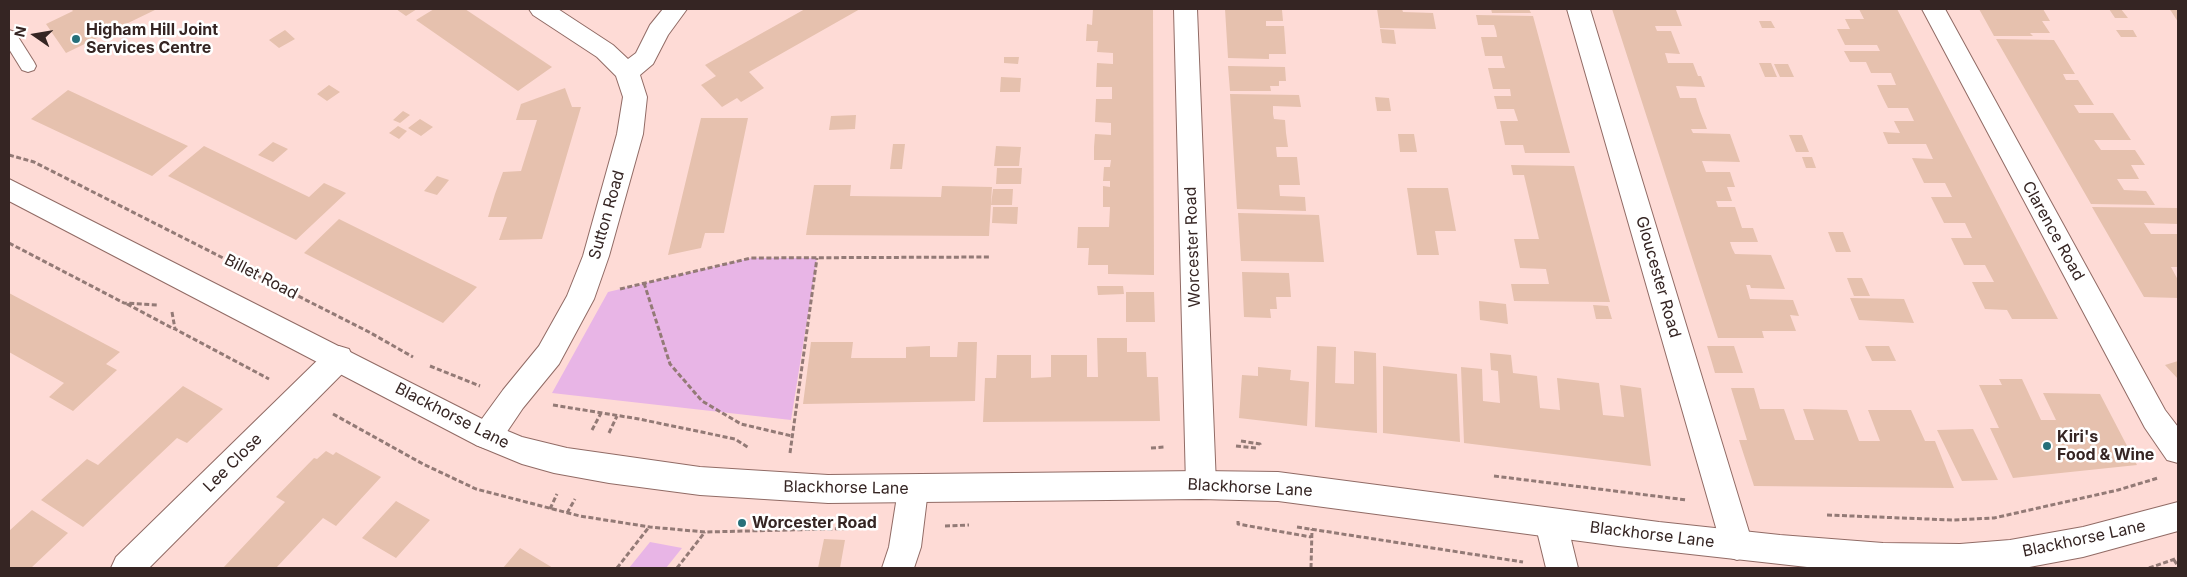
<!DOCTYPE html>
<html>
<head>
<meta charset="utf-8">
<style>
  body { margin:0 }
  #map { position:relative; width:2187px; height:577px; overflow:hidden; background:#fedbd6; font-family:Inter,sans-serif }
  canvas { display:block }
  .frame { position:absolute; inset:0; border:10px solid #352523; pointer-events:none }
  .north { position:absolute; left:10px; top:10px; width:50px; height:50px; -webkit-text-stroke:4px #fff; paint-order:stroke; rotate:283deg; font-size:14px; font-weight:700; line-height:20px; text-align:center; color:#352523 }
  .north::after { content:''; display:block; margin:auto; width:18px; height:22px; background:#352523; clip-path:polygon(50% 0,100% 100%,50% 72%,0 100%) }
</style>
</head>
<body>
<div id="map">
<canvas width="2187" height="577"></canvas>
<div class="frame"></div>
<div class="north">N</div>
</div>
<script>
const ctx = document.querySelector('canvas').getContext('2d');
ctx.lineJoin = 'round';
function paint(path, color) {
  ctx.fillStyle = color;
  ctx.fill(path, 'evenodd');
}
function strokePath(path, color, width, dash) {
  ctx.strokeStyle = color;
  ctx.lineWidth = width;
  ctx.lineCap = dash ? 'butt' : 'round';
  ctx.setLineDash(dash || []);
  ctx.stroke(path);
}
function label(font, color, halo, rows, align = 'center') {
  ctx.font = font + ' Inter,sans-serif';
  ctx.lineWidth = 5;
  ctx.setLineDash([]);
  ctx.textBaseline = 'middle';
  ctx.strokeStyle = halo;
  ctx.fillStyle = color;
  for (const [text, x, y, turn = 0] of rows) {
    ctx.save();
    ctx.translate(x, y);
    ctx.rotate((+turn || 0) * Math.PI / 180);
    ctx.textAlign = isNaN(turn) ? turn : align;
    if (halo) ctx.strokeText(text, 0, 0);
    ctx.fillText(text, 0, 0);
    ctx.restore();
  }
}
paint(new Path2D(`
  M751,258H817L791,420L552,393L608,292Z
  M650,542L682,548L666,568H629Z`), '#e8b5e6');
paint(new Path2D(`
  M71,9H157L66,53L46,24L73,11Z
  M396,9H417L406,16Z
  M434,9H465L552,67L518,91L416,20Z
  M805,9H860L749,72L764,88L741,102L737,98L722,107L701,85L716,76L705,65Z
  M1093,9H1153L1154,275L1108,274V265H1088L1089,248H1077L1078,227H1109L1110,207H1103V186L1110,187V181H1103L1104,167H1110L1111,160H1094V147L1095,134L1111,135V123L1095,122L1096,99H1112V87H1096L1097,63L1113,64V53L1097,52L1098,41H1086L1087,24L1092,25Z
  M1225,9L1282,10L1283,21H1266V26H1284L1286,54H1269V59L1228,58Z
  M1377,9H1402L1403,12L1433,13L1436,29L1380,28Z
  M1491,9H1529L1531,13H1492Z
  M1612,9L1676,10L1682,26H1655L1657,31H1671L1680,54L1665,53L1668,63H1693L1698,76H1701L1705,87L1676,86L1680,98H1696L1700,111L1707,129H1691L1693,133L1730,134L1740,162L1702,161L1706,172H1730L1735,187H1727L1732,201H1716L1718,207H1735L1742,228H1753L1758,242H1730L1732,248L1735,254L1771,255L1785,289L1751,288L1750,285H1746L1750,299L1793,300L1799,316L1790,315L1796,331H1762L1764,338H1718Z
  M1859,9H1897L2058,319H2012L2007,310L1985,309L1972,282H1994L1985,265H1964L1951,238H1972L1965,223H1944L1931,197H1952L1945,183H1924L1912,158L1933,159L1926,144H1888L1883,132L1900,133L1894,121H1914L1908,108H1888L1882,96L1877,85H1896L1891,73H1871L1866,62H1850L1844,51H1880L1877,45H1845L1837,29H1850L1845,19H1864Z
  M1979,9H2043L2050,21H2042L2050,33H2030L2033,36H1994Z
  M2109,9H2121L2128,18H2115Z
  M2169,9H2178V22L2171,11Z
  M1476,15L1533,16L1570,153H1525L1523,145H1505L1500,121H1518L1514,109H1497L1494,96H1511L1510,89H1493L1488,68H1505L1503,62L1502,56H1485L1481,37H1497L1496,31L1494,25H1478Z
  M1759,21H1771L1775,28H1762Z
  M1380,29L1394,30L1396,44L1382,43Z
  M285,30L295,39L279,48L269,40Z
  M2116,30H2133L2137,37H2121Z
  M1996,39L2054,40L2075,74H2063L2066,80H2078L2094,105H2074L2079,113H2113L2131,140H2094L2101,150H2135L2145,165H2131L2139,179H2117L2124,190L2146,191L2155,205L2091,204Z
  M1004,57H1019L1018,64L1004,63Z
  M1759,63H1771L1777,77H1765Z
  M1774,64H1788L1794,77H1780Z
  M1228,66L1285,67L1286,81H1279V86H1270L1271,91H1230Z
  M1001,77L1021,78L1020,92H1000Z
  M329,85L340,92L327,101L317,94Z
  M565,88L572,107H581L542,239L499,240L507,217H488L495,194L503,172L521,171L537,120H516L521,104Z
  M68,90L147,127L188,146L152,176L31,119Z
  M1230,94L1299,95L1301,107L1273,106V114L1274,119L1285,120L1286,133L1288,147H1276L1277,157H1297L1300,185H1279L1280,196L1305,197L1306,211L1237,209Z
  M1375,97L1389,98L1391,111H1377Z
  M403,111L410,115L400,123L393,120Z
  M856,115L855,129L829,130L831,116Z
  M701,118H748L724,233H705L701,248L668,255Z
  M420,119L433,127L421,136L408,128Z
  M398,126L407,131L399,139L389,133Z
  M1398,134H1414L1417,152H1400Z
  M1789,135H1802L1809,152H1796Z
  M273,142L288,149L273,162L258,155Z
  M893,144H905L902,169H890Z
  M204,146L309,197L324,183L346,193L296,240L168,176Z
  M996,146L1021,147L1019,166H994Z
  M1802,157H1812L1816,168H1806Z
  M1511,165L1574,166L1610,302L1514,301L1511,284H1549L1546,269L1520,268L1514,239H1539L1524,175H1513Z
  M997,168H1022L1021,184H996Z
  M437,176L449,180L437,195L424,191Z
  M814,185H851L850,196L941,197L942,186L992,187L989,236L806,235Z
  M1407,188H1448L1456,231H1435L1439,255H1417Z
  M993,189H1013L1012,205H991Z
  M993,207H1018L1017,224L992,223Z
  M2092,207L2178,208V224L2144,223L2151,234H2178V267H2171L2178,280V298L2144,297Z
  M1238,213L1319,215L1324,262L1241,261Z
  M339,219L430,264L477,287L443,323L304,253Z
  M1828,232H1843L1851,252H1836Z
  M1242,272L1289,273L1291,297H1276L1277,309H1270L1271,318L1244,317Z
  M1847,278H1862L1870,296H1854Z
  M1097,286H1123L1124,294L1098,295Z
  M1126,292H1154L1155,322H1126Z
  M9,293L120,352L106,364L117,370L73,411L49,397L64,383L9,352Z
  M1850,298L1904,299L1914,323L1859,320Z
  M1479,301L1506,304L1508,324L1480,320Z
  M1593,305L1608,306L1612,319H1596Z
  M1097,338H1127V352H1146L1147,377H1158L1160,421L983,422L985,378H996L997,355H1031V378L1051,377V355H1087V377H1098Z
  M811,342H853L851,358H906V347L930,346V357H957L958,342H977L975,401L803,404Z
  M1317,346L1336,347L1335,383L1354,384V351L1376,353L1377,433L1315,427Z
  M1707,346H1734L1743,373H1715Z
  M1865,346H1889L1896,361H1872Z
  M1490,353L1511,355L1513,373L1537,376L1540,408L1560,410L1557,378L1599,383L1603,415L1614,416L1624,417L1620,385L1641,388L1651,466L1464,443L1461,367L1482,369L1483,401L1500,403L1498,371L1491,370Z
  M2178,361V379L2165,365Z
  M1383,366L1457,374L1460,442L1383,433Z
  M1258,367L1291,370L1290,380L1309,382L1307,426L1239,418L1242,375L1258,376Z
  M1999,379H2022L2041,420H2056L2043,393L2100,394L2137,465L2013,478L1990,428H1999L1979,385H2002Z
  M183,386L223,409L187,443L177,438L83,527L41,500L87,459L98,465Z
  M1731,388H1754L1760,409H1784L1795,440H1814L1803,409L1847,410L1859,441H1880L1868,410H1911L1925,441H1935L1954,488L1754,486L1739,440H1747Z
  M1973,429L1998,480L1962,481L1937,430Z
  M326,451L333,455L336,452L381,477L336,526L323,518L276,568H223L285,502L276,497L314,458L317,459Z
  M396,501L430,520L396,558L362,538Z
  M32,510L68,533L31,568H9V531Z
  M824,539L845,540L840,568H818Z
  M520,548L553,568H503Z`), '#e6c1ae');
const service = new Path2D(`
  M9,30L15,32L34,62L36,66L34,70L28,72L22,70L9,49Z`);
const minor = new Path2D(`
  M529,9H558L613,45L628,59L636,53L650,25L663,9H687L668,35L653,64L640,75L647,97L643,134L609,256L594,299L559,364L523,408L498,445L487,449L476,445L472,436L476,427L503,390L539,346L567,296L583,256L617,134L623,97L616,76L597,57L533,15Z
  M1174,9H1197L1216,485L1212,495L1201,499L1190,495L1186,485Z
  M1567,9H1590L1753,545L1748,556L1737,560L1726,556L1721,545Z
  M1922,9H1945L2165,410L2178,427V463L2167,460L2145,428Z
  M339,346L349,349L353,358L349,367L149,568H111L116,557L329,349Z
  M913,476L924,480L928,490L921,547L914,568H882L889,547L898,490L902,480Z
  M1551,508L1562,513L1567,523L1578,568H1546L1535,523L1540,513Z`);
const secondary = new Path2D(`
  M9,179L498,427L522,437L567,448L700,467L828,475L1201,471L1278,472L1659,522L1780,535L1883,543L1960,544L2010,540L2083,527L2178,502V531L2083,557L2024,568H1816L1618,546L1278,501L1201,499L828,503L700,495L609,483L554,473L522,464L476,445L9,201Z`);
strokePath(service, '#916b65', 2);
strokePath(minor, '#916b65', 2);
strokePath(secondary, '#916b65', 2);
strokePath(new Path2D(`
  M9,155L34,162L369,332L413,357
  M9,243L124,303L158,305
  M644,283L670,364L702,401L741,424L792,436
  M620,289L751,258L989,257
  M127,304L174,329
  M172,312L175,329L269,379
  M430,366L480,386
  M553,405L639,419L735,439L749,448
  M333,414L423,464L476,489L580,516L650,527L705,532L871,528
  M592,430L601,413
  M609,433L617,416
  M1241,441L1260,444V447
  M1236,446L1257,448
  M1151,448L1165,447
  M790,453L817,258
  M1494,476L1687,500
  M550,509L557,494
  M567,513L575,499
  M1827,515L1952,520L1994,518L2118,490L2158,478
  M1238,521V524L1311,537
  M945,526L969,525
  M1297,527L1523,562
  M2174,560L2178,566
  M617,568L649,527
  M677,568L705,532
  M1311,568L1312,529
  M2149,568L2178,558`), '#937a76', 3, [5, 2.5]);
paint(service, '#fff');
paint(minor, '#fff');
paint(secondary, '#fff');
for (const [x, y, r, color] of [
  [76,39,5,"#266f79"],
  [2047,446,5,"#266f79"],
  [742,523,5,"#266f79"]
]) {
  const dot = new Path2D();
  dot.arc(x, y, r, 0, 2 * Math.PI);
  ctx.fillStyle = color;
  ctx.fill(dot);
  strokePath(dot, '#fff', 2);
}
label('bold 16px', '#352523', '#fff', [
  ["Higham Hill Joint",86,30],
  ["Services Centre",86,48],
  ["Kiri's",2057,437],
  ["Food & Wine",2057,455],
  ["Worcester Road",752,523]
], 'left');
label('16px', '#352523', '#fff', [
  ["Sutton Road",607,215,-74],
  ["Clarence Road",2053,231,61],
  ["Worcester Road",1193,247,-92],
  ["Billet Road",261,277,27],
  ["Gloucester Road",1658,277,74],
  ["Blackhorse Lane",452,416,27],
  ["Lee Close",233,463,-45],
  ["Blackhorse Lane",846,488,1],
  ["Blackhorse Lane",1250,488,3],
  ["Blackhorse Lane",1652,535,7],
  ["Blackhorse Lane",2084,539,-12]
]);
</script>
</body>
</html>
